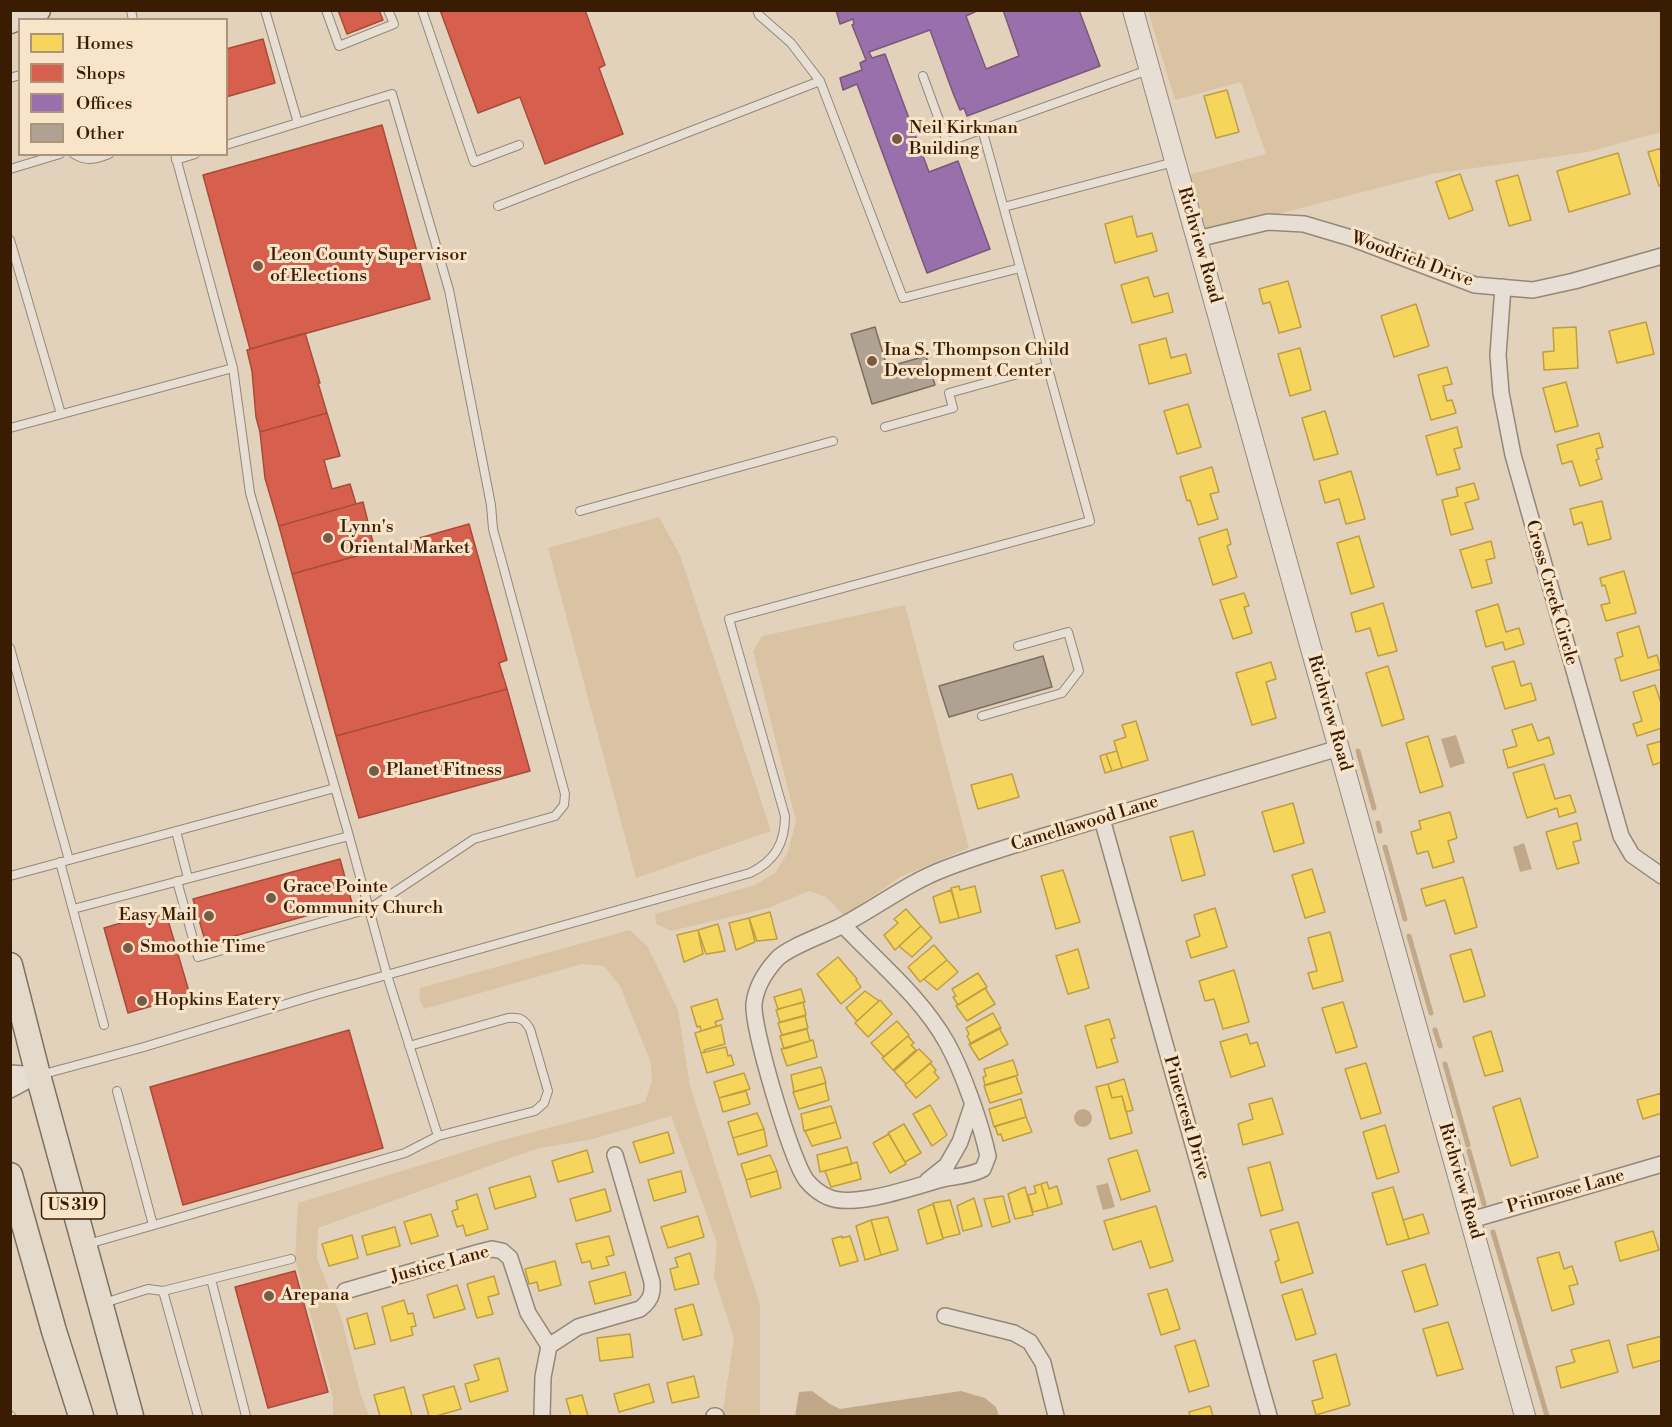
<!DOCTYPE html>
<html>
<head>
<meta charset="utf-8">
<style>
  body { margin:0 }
  #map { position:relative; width:1672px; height:1427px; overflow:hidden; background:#e2d2bc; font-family:"Libre Bodoni",serif }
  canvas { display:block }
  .frame { position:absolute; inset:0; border:12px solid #3a1c03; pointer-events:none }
  .legend { position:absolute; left:18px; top:18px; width:210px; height:138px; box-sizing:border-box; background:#f7e4c9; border:2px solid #ab947a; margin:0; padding:8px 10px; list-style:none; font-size:18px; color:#3a1c03 }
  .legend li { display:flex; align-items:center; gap:12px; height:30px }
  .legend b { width:30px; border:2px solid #ab947a }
</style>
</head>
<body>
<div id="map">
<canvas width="1672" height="1427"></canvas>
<div class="frame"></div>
<ul class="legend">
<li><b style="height:16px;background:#f6d55c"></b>Homes</li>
<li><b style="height:16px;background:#d6604d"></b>Shops</li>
<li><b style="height:16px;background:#9970ab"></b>Offices</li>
<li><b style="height:16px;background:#afa292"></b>Other</li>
</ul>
</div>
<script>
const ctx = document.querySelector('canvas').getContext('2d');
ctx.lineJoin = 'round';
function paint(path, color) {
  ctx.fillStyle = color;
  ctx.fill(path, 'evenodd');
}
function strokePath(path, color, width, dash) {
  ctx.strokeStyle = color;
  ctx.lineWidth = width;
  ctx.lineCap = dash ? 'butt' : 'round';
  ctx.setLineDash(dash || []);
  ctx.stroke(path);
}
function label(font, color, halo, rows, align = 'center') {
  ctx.font = font + ' "Libre Bodoni",serif';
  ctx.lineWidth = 6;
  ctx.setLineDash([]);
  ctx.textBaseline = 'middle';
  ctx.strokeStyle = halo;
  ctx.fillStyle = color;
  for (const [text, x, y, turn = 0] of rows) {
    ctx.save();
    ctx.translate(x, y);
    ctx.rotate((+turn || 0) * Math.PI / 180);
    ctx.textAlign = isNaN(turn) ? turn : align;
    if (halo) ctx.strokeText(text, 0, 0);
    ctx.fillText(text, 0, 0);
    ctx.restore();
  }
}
paint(new Path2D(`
  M1148,11H1661V132L1588,152L1432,174L1205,233L1188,175L1266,154L1241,82L1175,100Z
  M659,517L680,555L771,831L636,878L548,548Z
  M905,605L969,848L900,877L844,916L826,897L809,891L768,908L671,931L656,924L655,914L755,885L775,873L788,852L796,821L753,651L762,636Z
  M630,930L648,947L678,1010L690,1086L760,1305V1416H722L734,1338L714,1277L717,1243L671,1116L593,1139L536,1149L318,1228L317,1259L341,1317L360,1392L369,1416H333V1397L295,1259L298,1203L496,1142L645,1102L652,1080L651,1063L620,986L604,966L582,964L424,1009L419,998L420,988Z`), '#dac3a3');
paint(new Path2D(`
  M1456,735L1465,763L1450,768L1441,739Z
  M1524,843L1532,869L1520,872L1513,847Z
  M1074 1118a9 9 0 1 1 18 0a9 9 0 1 1-18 0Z
  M1108,1183L1115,1207L1103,1210L1096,1186Z
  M812,1391L830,1404L840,1409L961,1391L985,1398L996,1407L999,1416H795L799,1392Z`), '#c1a889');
const homes = new Path2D(`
  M1227,90L1239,132L1216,138L1204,96Z
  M1662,148V185L1659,186L1648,152Z
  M1618,153L1630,194L1569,212L1557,171Z
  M1460,174L1473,210L1449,219L1436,182Z
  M1518,175L1531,220L1509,226L1496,181Z
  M1132,216L1137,237L1152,233L1157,251L1115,263L1105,224Z
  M1148,277L1154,297L1168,293L1173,312L1132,323L1121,285Z
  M1288,281L1301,327L1279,333L1270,302L1263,304L1259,289Z
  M1416,304L1429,346L1394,357L1381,316Z
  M1646,322L1654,354L1617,363L1609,331Z
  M1576,327L1578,368L1544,370L1543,352L1554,351L1553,328Z
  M1166,338L1171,358L1186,354L1191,373L1149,384L1139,345Z
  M1300,348L1311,390L1290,396L1278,354Z
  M1447,367L1452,384L1443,386L1447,401L1452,400L1456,413L1431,420L1418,375Z
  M1566,382L1578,426L1555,432L1543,388Z
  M1188,404L1201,447L1177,454L1164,411Z
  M1325,411L1338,454L1314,460L1302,418Z
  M1457,427L1462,447L1454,449L1460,469L1437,475L1426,436Z
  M1599,433L1603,447L1596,449L1599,459L1596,460L1602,479L1580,486L1572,461L1562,464L1557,445Z
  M1212,467L1219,492L1210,494L1218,519L1198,525L1190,500L1187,501L1180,477Z
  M1351,471L1365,519L1346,524L1339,499L1325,503L1319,481Z
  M1474,483L1479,499L1465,503L1473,529L1451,535L1442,500L1458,496L1456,488Z
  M1602,501L1611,539L1588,545L1582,522L1574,525L1570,509Z
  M1227,529L1231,544L1227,546L1237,577L1213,585L1199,538Z
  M1359,536L1374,587L1351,594L1337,543Z
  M1491,541L1495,558L1486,560L1492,583L1472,588L1460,550Z
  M1624,571L1636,613L1606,621L1601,605L1610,603L1605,585L1602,586L1600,578Z
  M1244,593L1249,606L1244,607L1252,633L1233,639L1220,600Z
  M1383,603L1397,651L1378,656L1370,628L1356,632L1351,613Z
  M1498,604L1506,632L1519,628L1524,644L1505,650L1503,642L1486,647L1476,611Z
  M1639,626L1648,658L1657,655L1661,669L1621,681L1615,659L1623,656L1617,633Z
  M1514,661L1521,686L1531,683L1536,700L1505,709L1492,667Z
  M1271,662L1276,679L1266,682L1276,718L1252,725L1236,673Z
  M1388,666L1404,719L1382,726L1366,673Z
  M1655,685L1662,706V728L1637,736L1633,724L1642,721L1633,692Z
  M1136,721L1148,760L1122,768L1114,741L1126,737L1122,725Z
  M1532,724L1538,741L1549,737L1554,754L1508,768L1503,750L1517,746L1512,730Z
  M1428,736L1443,786L1420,793L1406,743Z
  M1662,741V762L1653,765L1647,745Z
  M1117,751L1122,768L1112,771L1106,754Z
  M1106,754L1112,771L1105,773L1100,756Z
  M1544,764L1555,799L1570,795L1576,812L1559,817L1557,808L1527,818L1513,773Z
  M1012,774L1019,797L978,809L971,785Z
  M1293,803L1304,843L1274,852L1262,812Z
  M1450,812L1457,838L1448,841L1454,862L1433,868L1428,851L1417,854L1411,832L1421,829L1419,821Z
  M1577,823L1581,840L1573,842L1579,863L1557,869L1546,832Z
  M1193,831L1205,875L1182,881L1170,837Z
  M1312,869L1325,912L1305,918L1292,875Z
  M1063,870L1080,922L1056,929L1041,876Z
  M1463,877L1477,927L1455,934L1445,900L1426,906L1421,889Z
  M959,886L960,890L975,886L981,912L959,918L951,888Z
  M951,890L959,918L940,923L933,897Z
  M1215,908L1227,947L1191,958L1186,941L1200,936L1194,915Z
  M906,909L921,926L895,950L884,935L898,923L894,919Z
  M770,912L777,939L757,941L749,918Z
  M749,918L755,942L736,950L729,923Z
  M718,924L725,951L706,954L698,930Z
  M921,926L932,938L912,957L899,946Z
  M698,930L703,954L684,962L677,935Z
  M1330,932L1343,981L1313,989L1308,973L1317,971L1308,938Z
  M934,945L947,960L920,982L908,967Z
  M1078,949L1089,988L1068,994L1056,956Z
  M1471,949L1485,996L1464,1002L1450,955Z
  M838,957L857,979L856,980L861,987L841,1004L817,974Z
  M947,960L958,972L937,990L924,979Z
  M1234,970L1249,1022L1223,1029L1214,999L1205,1001L1199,981Z
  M978,973L987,987L958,1005L953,997L956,996L952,989Z
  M985,988L995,1004L967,1021L956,1006Z
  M801,989L805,1002L778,1009L774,997Z
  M865,991L879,1001L857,1021L846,1008Z
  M717,999L723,1019L715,1022L717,1026L701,1031L700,1026L697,1027L691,1007Z
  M880,1000L892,1014L868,1037L855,1023Z
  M803,1002L806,1015L780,1022L776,1010Z
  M1343,1002L1357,1047L1336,1053L1322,1008Z
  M993,1013L1001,1028L971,1044L967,1036L969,1034L966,1028Z
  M805,1016L808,1028L782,1035L778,1023Z
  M1109,1019L1115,1038L1111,1039L1118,1062L1097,1068L1085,1026Z
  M897,1021L909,1035L884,1057L871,1043Z
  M721,1025L725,1044L704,1050L705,1052L701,1053L695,1033Z
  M999,1028L1008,1044L979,1060L969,1044Z
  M807,1029L810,1041L784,1049L780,1036Z
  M1491,1031L1503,1071L1485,1076L1473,1037Z
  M1247,1034L1250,1044L1257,1042L1265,1066L1231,1077L1220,1042Z
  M908,1036L914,1043L911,1045L916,1050L893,1070L882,1058Z
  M813,1040L817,1057L787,1066L781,1049Z
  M726,1047L728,1056L731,1055L734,1065L707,1073L701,1053Z
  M919,1049L932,1062L906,1084L894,1071Z
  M1013,1060L1018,1075L985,1085L983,1077L986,1076L984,1069Z
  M930,1063L936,1070L934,1072L939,1078L916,1098L905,1085Z
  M1366,1063L1381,1113L1361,1119L1345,1069Z
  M821,1067L826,1083L794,1092L791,1075Z
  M744,1073L750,1089L719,1098L714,1082Z
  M1016,1076L1022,1093L990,1103L984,1086Z
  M1124,1079L1133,1110L1126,1112L1122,1096L1112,1098L1108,1084Z
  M825,1083L829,1100L799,1109L793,1092Z
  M1108,1084L1112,1098L1122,1096L1132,1133L1110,1139L1096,1087Z
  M746,1091L750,1104L723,1112L719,1098Z
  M1662,1093V1113L1643,1119L1637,1100Z
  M1272,1098L1283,1134L1243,1145L1238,1124L1253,1119L1249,1104Z
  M1520,1098L1538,1157L1511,1166L1493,1107Z
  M1021,1099L1026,1117L994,1127L989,1109Z
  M930,1105L947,1135L932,1146L913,1114Z
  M831,1106L836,1122L804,1131L801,1114Z
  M757,1113L764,1129L733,1138L728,1122Z
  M1026,1117L1032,1132L1003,1141L1001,1134L998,1135L995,1126Z
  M836,1122L841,1138L812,1146L805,1131Z
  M904,1124L921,1153L905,1162L888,1133Z
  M1385,1125L1399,1172L1377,1179L1363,1132Z
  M764,1129L767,1146L738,1155L733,1138Z
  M668,1132L674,1153L640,1163L633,1142Z
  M889,1134L906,1164L890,1173L873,1143Z
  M847,1147L852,1164L820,1172L817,1155Z
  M587,1150L593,1172L558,1182L552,1161Z
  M1137,1150L1150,1191L1121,1200L1108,1159Z
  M770,1155L777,1171L746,1180L741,1164Z
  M857,1162L861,1179L831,1187L825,1171Z
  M1270,1162L1283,1210L1261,1216L1248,1168Z
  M681,1171L686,1192L654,1201L648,1180Z
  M777,1171L781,1188L751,1197L746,1180Z
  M530,1176L536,1197L495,1209L489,1188Z
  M1047,1182L1049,1189L1057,1186L1062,1204L1048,1208L1041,1184Z
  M1041,1184L1048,1208L1033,1212L1028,1195L1036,1193L1034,1186Z
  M1025,1187L1033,1215L1015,1219L1008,1194Z
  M1393,1187L1409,1239L1387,1245L1372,1193Z
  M605,1189L611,1211L576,1221L570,1199Z
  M477,1194L488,1229L466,1236L463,1225L457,1227L452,1211L458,1209L456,1201Z
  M1003,1196L1010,1222L992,1227L984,1199Z
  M974,1198L982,1226L963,1231L957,1206Z
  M950,1200L960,1234L943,1238L933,1203Z
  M933,1204L943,1239L927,1244L918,1210Z
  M1156,1206L1173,1261L1150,1268L1141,1241L1113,1250L1104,1221Z
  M431,1214L438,1236L411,1244L404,1222Z
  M1423,1214L1429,1233L1409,1239L1403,1220Z
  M698,1216L704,1237L668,1248L661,1227Z
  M888,1217L898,1250L881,1255L871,1220Z
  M871,1220L881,1255L865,1260L856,1226Z
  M1298,1222L1313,1273L1281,1283L1275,1262L1279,1260L1270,1230Z
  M395,1227L400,1246L367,1255L362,1236Z
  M1653,1231L1659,1250L1620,1261L1615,1242Z
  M352,1235L358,1258L329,1266L322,1244Z
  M609,1236L614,1255L606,1257L609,1265L592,1269L590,1261L582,1263L576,1244Z
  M842,1236V1238L850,1236L858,1261L840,1266L832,1239Z
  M1559,1252L1564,1269L1572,1266L1578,1284L1569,1286L1574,1304L1552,1311L1537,1258Z
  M690,1253L699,1284L675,1290L670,1269L678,1267L675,1258Z
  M555,1261L561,1285L539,1291L537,1282L529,1284L525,1269Z
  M1425,1264L1438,1305L1415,1312L1402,1271Z
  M625,1272L631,1295L595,1304L589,1282Z
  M494,1276L499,1294L488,1297L493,1314L477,1318L467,1284Z
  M457,1285L465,1309L434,1318L427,1295Z
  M1167,1289L1180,1329L1161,1335L1148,1294Z
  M1302,1289L1316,1334L1296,1340L1282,1295Z
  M404,1300L408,1314L413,1313L416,1326L411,1327L413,1335L391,1341L382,1307Z
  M693,1304L702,1335L683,1340L675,1309Z
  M367,1313L375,1344L355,1349L347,1319Z
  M1448,1322L1463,1369L1437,1376L1423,1329Z
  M630,1334L633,1357L600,1361L597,1338Z
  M1662,1336V1360L1633,1368L1627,1345Z
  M1195,1340L1209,1386L1189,1392L1175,1346Z
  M1609,1340L1618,1372L1561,1388L1556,1367L1575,1362L1571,1350Z
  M1336,1354L1350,1405L1316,1415L1312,1401L1323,1398L1313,1361Z
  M499,1358L508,1391L470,1402L465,1384L479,1380L474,1365Z
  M694,1376L699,1397L672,1403L667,1383Z
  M649,1384L654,1402L619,1412L614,1394Z
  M454,1386L461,1409L436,1416H429L423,1395Z
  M404,1387L412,1416H380L374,1395Z
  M582,1395L588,1416H571L566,1399Z
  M1210,1406L1213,1416H1190L1189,1412Z`);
paint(homes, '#f6d55c');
strokePath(homes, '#be9e41', 1.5);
const shops = new Path2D(`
  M338,10H379L383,20L347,34Z
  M440,10H585L605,65L599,68L623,134L545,164L520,97L478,113Z
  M263,39L275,83L226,97V49Z
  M382,125L430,299L250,349L203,175Z
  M305,333L320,383H318L327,413L260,432L256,417L252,371L247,350Z
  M327,413L340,456L324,460L332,489L350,484L356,504L279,526L265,478L260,432Z
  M363,502L375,551L292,574L279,526Z
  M469,524L507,660L499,663L507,689L336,736L292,574Z
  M507,689L530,771L359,818L336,736Z
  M340,859L352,903L206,944L193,899Z
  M165,910L190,995L128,1013L104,928Z
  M349,1030L383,1148L183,1205L150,1087Z
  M295,1271L328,1392L268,1408L235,1287Z`);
paint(shops, '#d6604d');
strokePath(shops, '#a74c37', 1.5);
const offices = new Path2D(`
  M836,10H979L966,16L986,69L1019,56L1003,10H1079L1100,66L967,116L964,108L960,110L953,93L930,30L869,52L872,58L885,54L929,172L958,161L990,249L927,273L857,84L843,90L840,78L862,70L860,63L866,60L852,25L854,24L853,19L840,24Z`);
paint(offices, '#9970ab');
strokePath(offices, '#7c5779', 1.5);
strokePath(new Path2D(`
  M1358,751L1374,808
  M1378,823L1380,831
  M1385,847L1405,919
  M1409,936L1431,1013
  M1435,1030L1440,1046
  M1445,1064L1468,1145
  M1469,1151L1484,1204
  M1493,1232L1547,1416`), '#c1a889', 5);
const building = new Path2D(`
  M875,327L887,367L926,356L935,385L872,404L851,334Z
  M1043,656L1052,687L949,717L939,686Z`);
paint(building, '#afa292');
strokePath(building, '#7c6f60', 1.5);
const service = new Path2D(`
  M131,10L133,20
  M265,10L298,123
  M326,10L339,46L394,24L388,10
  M422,10L474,162L519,145
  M757,10L759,15L791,43L820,81L903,298L1020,268
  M923,76L947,142L1148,70
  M10,78L20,75
  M74,154C87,162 96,159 109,154
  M175,154L233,368L250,493L349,836L387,975L438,1136
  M176,160L195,154
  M10,169L60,154
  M498,206L820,81
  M1004,207L1174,162
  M10,240L61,414
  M885,427L953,408L949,393L1047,366
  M10,428L233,368
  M580,511L833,441
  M10,648L69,860
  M982,716L1062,693L1079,671L1068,632L1018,646
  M176,831L188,878
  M60,862L104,1025
  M10,876L335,788
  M177,881L198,957L369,909L474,839L555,816L564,805L565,794L493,529L491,505L449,290L392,94L226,145
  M73,909L349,836
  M40,1075L144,1047L319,994L750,873C775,861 785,843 785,816L729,619L1090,521L982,129
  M117,1091L153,1225
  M88,1244L405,1153L438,1136L535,1111L544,1103L548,1091L530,1029C524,1019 520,1017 508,1018L409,1046
  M211,1279L246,1416
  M163,1291L198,1416
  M104,1303L148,1289L163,1291L291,1259
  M10,1416H11`);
const minor = new Path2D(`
  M1197,239L1268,222L1304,224L1351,238L1475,285L1533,290L1574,281L1662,256
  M1503,287L1498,355L1501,393L1513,455L1621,836L1632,855L1662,876
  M1102,819L1269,1416
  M843,925C878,962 922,998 947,1043C963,1072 981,1124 988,1156L983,1169C970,1176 957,1176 943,1179C915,1186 854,1209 828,1197C821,1194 812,1187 807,1181C792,1163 752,1028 754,1004C756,986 765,972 777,959C788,947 824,935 841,926C876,908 907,883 944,869C995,849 1049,835 1101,819C1181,795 1260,771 1339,748
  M10,1073L38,1075
  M10,1090L38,1075
  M927,1181L947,1165L960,1142L972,1106
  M1471,1220L1662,1164
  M345,1291L480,1252L492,1249L502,1251L510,1258L528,1313L549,1346
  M945,1316L1014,1333L1030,1342L1043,1363L1056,1416
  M549,1346L578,1327L640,1309C650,1301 653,1295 652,1282L615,1155
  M542,1416L543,1377L549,1346
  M714,1416H716`);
const tertiary = new Path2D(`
  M1133,10L1525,1416`);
const primary = new Path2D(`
  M10,21L38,10
  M10,965L38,1075L131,1416
  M10,1175L54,1331L81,1416`);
strokePath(service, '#948778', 10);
strokePath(minor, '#948778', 18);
strokePath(tertiary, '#948778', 22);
strokePath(primary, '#7c6f60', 27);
strokePath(service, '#e7dfd4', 8);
strokePath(minor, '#e7dfd4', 15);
strokePath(tertiary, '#e7dfd4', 20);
strokePath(primary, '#e3dacc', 24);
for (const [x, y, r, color] of [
  [897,139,6,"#755c44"],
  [258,266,6,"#755c44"],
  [872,361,6,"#755c44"],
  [328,538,6,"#755c44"],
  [374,771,6,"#755c44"],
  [271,898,6,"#755c44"],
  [209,916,6,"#755c44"],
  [128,948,6,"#755c44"],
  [142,1001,6,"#755c44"],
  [269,1296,6,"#755c44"]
]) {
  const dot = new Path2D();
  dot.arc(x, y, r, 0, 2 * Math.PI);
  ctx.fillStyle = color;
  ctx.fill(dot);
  strokePath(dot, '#f7e4c9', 2);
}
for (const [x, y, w] of [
  [73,1206,63]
]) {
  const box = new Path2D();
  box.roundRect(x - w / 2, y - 13, w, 26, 4.5);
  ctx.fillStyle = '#f7e4c9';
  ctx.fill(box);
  strokePath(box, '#3a1c03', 1.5);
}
label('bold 16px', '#3a1c03', null, [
  ["US 319",73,1206]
]);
label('18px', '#3a1c03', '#f7e4c9', [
  ["Neil Kirkman",909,129],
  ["Building",909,150],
  ["Leon County Supervisor",270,256],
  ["of Elections",270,277],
  ["Ina S. Thompson Child",884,351],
  ["Development Center",884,372],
  ["Lynn's",340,528],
  ["Oriental Market",340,549],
  ["Planet Fitness",386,771],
  ["Grace Pointe",283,888],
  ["Community Church",283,909],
  ["Easy Mail",197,916,"right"],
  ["Smoothie Time",140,948],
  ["Hopkins Eatery",154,1001],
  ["Arepana",281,1296]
], 'left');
label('18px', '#3a1c03', '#f7e4c9', [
  ["Richview Road",1199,245,74],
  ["Woodrich Drive",1412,260,20],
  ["Cross Creek Circle",1551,593,74],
  ["Richview Road",1329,713,74],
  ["Camellawood Lane",1085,824,-17],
  ["Pinecrest Drive",1186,1118,74],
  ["Richview Road",1460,1181,74],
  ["Primrose Lane",1566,1192,-16],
  ["Justice Lane",440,1265,-15]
]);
</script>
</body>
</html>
